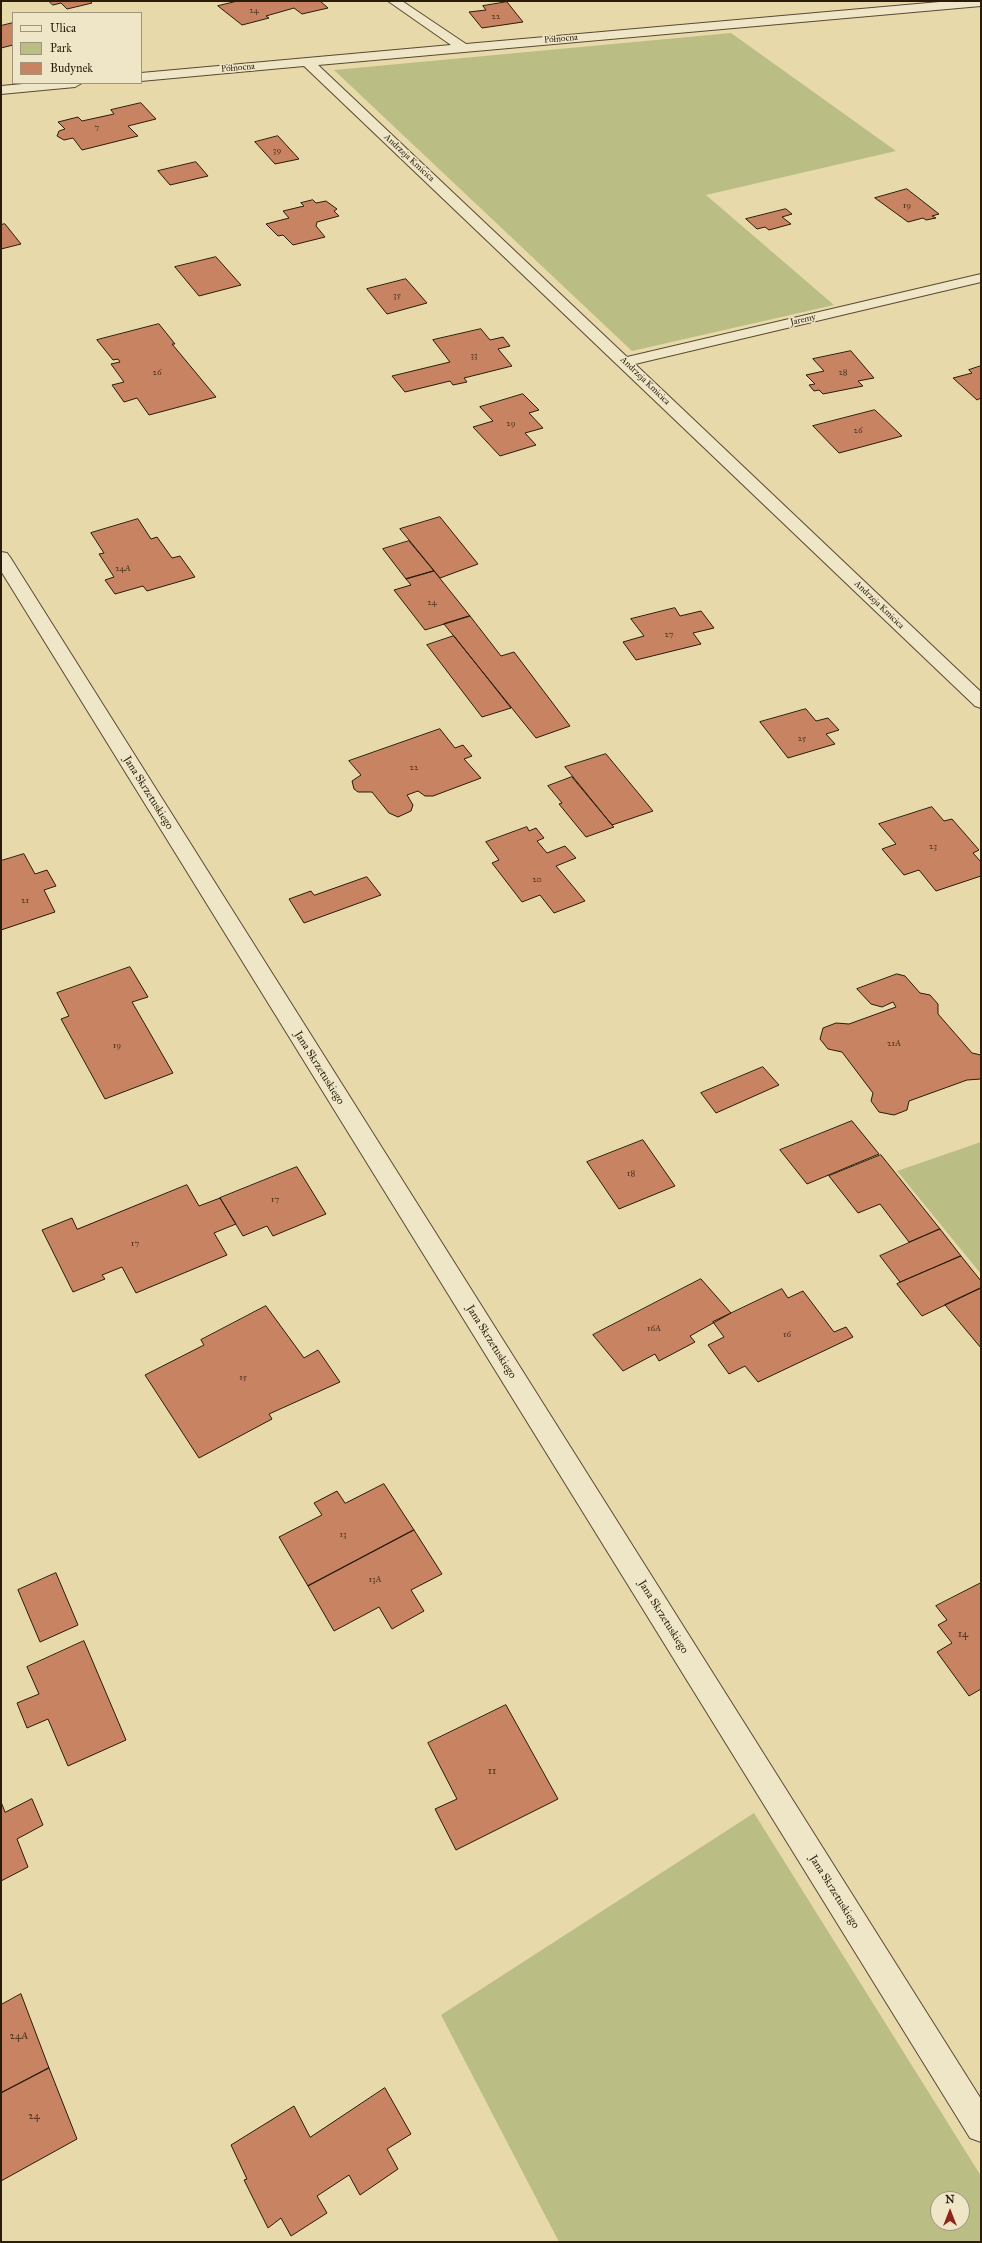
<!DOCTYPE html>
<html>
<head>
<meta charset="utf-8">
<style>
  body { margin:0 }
  #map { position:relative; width:982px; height:2243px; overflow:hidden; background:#e7d9aa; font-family:"IM FELL Great Primer",serif }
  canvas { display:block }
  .frame { position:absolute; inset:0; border:2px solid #2a1b0a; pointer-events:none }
  .legend { position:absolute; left:12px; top:12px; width:130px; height:72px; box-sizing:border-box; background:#efe6c8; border:1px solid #a0957c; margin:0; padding:5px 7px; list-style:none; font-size:12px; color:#2a1b0a }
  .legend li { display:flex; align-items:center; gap:8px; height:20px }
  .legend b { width:20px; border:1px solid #a0957c }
  .north { position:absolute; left:930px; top:2191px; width:40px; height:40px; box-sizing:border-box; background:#efe6c8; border:1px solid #a0957c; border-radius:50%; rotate:0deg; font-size:11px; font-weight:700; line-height:16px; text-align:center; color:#2a1b0a }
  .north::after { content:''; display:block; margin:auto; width:14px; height:18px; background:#8f2418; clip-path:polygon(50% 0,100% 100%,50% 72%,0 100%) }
</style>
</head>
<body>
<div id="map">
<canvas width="982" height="2243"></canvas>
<div class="frame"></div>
<ul class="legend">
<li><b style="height:5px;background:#efe6c8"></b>Ulica</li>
<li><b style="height:11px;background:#babe85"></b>Park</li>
<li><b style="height:11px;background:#c88362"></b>Budynek</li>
</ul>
<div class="north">N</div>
</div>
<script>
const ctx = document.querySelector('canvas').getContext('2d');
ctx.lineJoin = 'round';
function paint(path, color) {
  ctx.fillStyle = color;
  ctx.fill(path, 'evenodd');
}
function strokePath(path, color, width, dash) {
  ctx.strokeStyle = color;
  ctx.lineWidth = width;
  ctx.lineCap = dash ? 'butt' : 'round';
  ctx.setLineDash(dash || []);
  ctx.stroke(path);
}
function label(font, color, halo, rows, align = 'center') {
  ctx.font = font + ' "IM FELL Great Primer",serif';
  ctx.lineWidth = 3;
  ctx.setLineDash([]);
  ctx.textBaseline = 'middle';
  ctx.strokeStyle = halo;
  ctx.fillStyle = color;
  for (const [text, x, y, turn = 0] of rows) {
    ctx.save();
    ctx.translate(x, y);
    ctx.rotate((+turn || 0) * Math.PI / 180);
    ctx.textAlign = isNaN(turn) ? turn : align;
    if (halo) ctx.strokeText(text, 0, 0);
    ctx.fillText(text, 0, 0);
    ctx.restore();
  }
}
paint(new Path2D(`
  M731,33L896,151L706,195L834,305L632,351L334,70Z
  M981,1142V1274L897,1171Z
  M754,1813L981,2176V2242H559L441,2015ZM938,2199H962V2223H938Z`), '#babe85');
const building = new Path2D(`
  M49,1H90L92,3L67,9L61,3L53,5Z
  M238,1H320L328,8L302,14L294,8L266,16L269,18L242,25L218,6Z
  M507,2L523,22L482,28L469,12L486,10L483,6Z
  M13,23V45L1,48V26Z
  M141,103L156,119L128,126L138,136L82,150L73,138L64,140L57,136L59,131L65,129L58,122L78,117L82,121L114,114L111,110Z
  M278,136L299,159L275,164L255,142Z
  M196,162L208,176L170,185L158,171Z
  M907,189L939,214L932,216L936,218L926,220L923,218L908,222L875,198Z
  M313,200L316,203L326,201L337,209L334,211L339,216L317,222L316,226L325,237L293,245L283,235L278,236L266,224L289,218L283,211L304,206L301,203Z
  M786,209L792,214L782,217L791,224L769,230L765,227L757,229L746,219Z
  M5,224L21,244L1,249V225Z
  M216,257L241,285L199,296L175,267Z
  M406,279L427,303L387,314L367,289Z
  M159,324L175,344H172L216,397L149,415L137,398L124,402L112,385L124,382L111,364L120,362L118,359L113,360L97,340Z
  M481,329L490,340L503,337L510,346L498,349L512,366L464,378L467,382L453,385L450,381L405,392L392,376L450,362L433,340Z
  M851,351L874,378L858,381L863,386L823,394L819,390L814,391L809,385L815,384L806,375L824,371L813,359Z
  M981,366V398L977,400L953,378L972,373L969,370Z
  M523,394L539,410L529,413L543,428L525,433L536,445L500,456L473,427L493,421L480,407Z
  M875,410L902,436L839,453L813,426Z
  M440,517L478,564L440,578L400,529Z
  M138,519L151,539L157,537L172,558L180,556L195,577L147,591L143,586L115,594L105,580L114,577L99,554L104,553L91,533Z
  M409,541L434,571L406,579L383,549Z
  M434,571L470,616L425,630L394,590L411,585L406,579Z
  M675,608L680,616L701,611L714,628L693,633L701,644L636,660L623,642L644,636L631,619Z
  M470,616L501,656L514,652L570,726L536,738L444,624Z
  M454,636L511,708L482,717L427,645Z
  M806,709L816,721L828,718L839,730L826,734L835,744L788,758L760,722Z
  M440,729L455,748L463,745L472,756L464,759L481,778L433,796H425L418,791L407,795L413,805L411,811L398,817L389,813L372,792H358L354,789L352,781L361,775L349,761Z
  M606,754L653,811L612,825L565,767Z
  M572,777L612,825L614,827L586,837L559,804L562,803L548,786Z
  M932,807L944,821L952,819L979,850L973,853L981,862V876L936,891L919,870L904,875L882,849L896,844L879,824Z
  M527,827L529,831L536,828L544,838L537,841L547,853L565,846L576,858L556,866L585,901L554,913L540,895L522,902L492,863L499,860L486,842Z
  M24,854L35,874L47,870L56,886L44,890L55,912L1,930V861Z
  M367,877L381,895L304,923L289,899L311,891L314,895Z
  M130,967L148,997L132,1002L173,1073L105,1099L61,1019L69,1016L57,993Z
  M897,974L905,976L920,993L930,995L938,1004V1014L972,1053L981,1055V1079L967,1080L909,1101L907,1110L894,1115L879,1112L871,1101L873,1093L842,1052L828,1049L820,1039L823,1028L836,1023L849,1024L896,1007L893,1002L882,1007L871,1004L857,989Z
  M763,1067L779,1085L716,1113L701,1093Z
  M852,1121L879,1154L807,1184L780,1150Z
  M643,1140L675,1186L619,1209L587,1162Z
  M881,1155L940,1229L909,1242L880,1204L858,1213L829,1176Z
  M297,1167L326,1214L273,1236L267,1226L243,1236L220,1198Z
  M187,1185L199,1206L220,1198L236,1224L214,1233L227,1255L136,1293L122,1267L102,1275L105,1279L73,1292L42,1230L72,1218L77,1229Z
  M940,1229L961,1256L900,1282L880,1256Z
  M961,1256L981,1281V1288L922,1316L897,1284Z
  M701,1279L731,1313L690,1336L695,1342L659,1361L655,1354L623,1371L593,1335Z
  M981,1288V1348L945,1305Z
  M782,1289L788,1298L803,1291L834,1332L846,1327L853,1337L758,1382L745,1366L729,1374L708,1345L724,1337L713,1322Z
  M266,1306L304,1358L318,1350L340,1382L269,1414L272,1419L199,1458L145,1375L204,1345L201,1340Z
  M384,1484L414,1530L308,1586L279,1537L322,1515L314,1503L337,1491L345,1503Z
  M414,1530L442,1574L411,1590L424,1611L392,1629L379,1607L334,1631L308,1586Z
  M56,1573L78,1625L40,1642L18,1590Z
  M981,1583V1689L969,1696L937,1652L952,1643L938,1625L947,1620L936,1606Z
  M84,1641L126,1740L68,1766L48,1719L27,1728L17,1703L39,1694L27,1667Z
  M506,1705L558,1799L456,1850L435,1809L457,1799L428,1743Z
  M32,1799L43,1825L17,1839L28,1867L1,1881V1802L5,1812Z
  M21,1994L49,2068L1,2093V2005Z
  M49,2068L77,2139L1,2181V2093Z
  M385,2088L411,2134L387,2149L398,2169L360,2195L349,2175L317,2196L327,2213L291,2236L281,2218L268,2228L244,2180L247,2179L231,2145L294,2106L310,2137Z`);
paint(building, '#c88362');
strokePath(building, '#2a1b0a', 1);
const minor = new Path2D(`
  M388,1H402L466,44L951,1H981V6L318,65L627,357L981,274V282L635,364L981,692V708L975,706L304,66L141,81V73L451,45Z
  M34,83H82L75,87L1,94V86Z
  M1,552L7,553L10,557L981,2099V2142L970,2138L1,571Z`);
strokePath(minor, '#594a32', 2);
paint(minor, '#efe6c8');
label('9px', '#523520', null, [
  ["24",254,11],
  ["22",496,17],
  ["7",97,128],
  ["39",277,151],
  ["19",907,206],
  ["35",397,296],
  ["33",474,356],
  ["26",157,373],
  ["28",843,373],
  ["29",511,424],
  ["26",858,431],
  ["24A",123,569],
  ["24",432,603],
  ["27",669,635],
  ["25",802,739],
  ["22",414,768],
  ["23",933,847],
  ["20",537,880],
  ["21",25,901],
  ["21A",894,1044],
  ["19",117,1046],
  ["18",631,1174],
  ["17",275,1200],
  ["17",135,1244],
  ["16A",654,1329],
  ["16",787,1335],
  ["15",243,1378],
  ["13",343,1535],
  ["13A",375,1580]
]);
label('9px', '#2a1b0a', '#efe6c8', [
  ["Północna",561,39,-5],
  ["Północna",238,68,-5],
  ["Andrzeja Kmicica",409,158,43],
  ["Jaremy",803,320,-13],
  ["Andrzeja Kmicica",645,381,44],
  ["Andrzeja Kmicica",879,605,44]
]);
label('11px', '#2a1b0a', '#efe6c8', [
  ["Jana Skrzetuskiego",148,793,58],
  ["Jana Skrzetuskiego",319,1068,58],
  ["Jana Skrzetuskiego",491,1342,58],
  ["Jana Skrzetuskiego",663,1617,58],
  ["Jana Skrzetuskiego",834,1892,58]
]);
label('11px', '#523520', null, [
  ["14",963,1634],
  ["11",492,1771],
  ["24A",19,2036],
  ["24",34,2116]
]);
</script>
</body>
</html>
